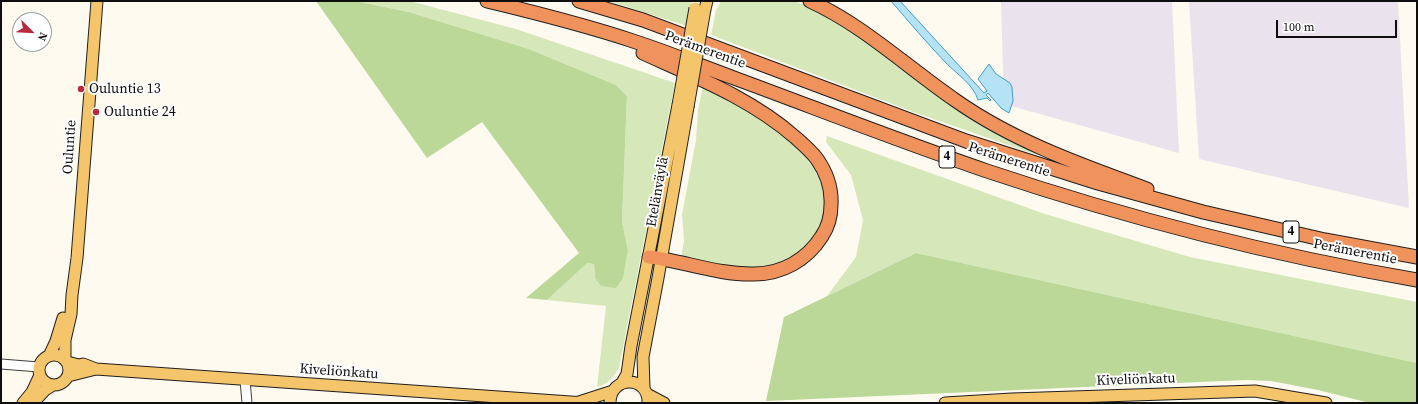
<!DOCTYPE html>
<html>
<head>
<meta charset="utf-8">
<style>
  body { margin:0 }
  #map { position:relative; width:1418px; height:404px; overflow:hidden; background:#fefaef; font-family:"Source Serif 4",serif }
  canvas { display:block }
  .frame { position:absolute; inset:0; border:2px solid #0e0e0e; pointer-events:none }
  .north { position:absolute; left:12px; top:12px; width:40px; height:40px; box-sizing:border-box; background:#fff; border:1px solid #9f9f9f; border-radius:50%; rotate:114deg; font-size:11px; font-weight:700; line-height:16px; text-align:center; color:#0e0e0e }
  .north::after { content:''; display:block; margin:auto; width:14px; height:18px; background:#b92a3e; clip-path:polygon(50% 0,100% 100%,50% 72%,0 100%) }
  .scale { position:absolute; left:1276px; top:20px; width:121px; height:18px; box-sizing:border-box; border:2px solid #0e0e0e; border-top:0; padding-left:5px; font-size:12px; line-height:14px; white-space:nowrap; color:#0e0e0e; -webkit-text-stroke:3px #fff; paint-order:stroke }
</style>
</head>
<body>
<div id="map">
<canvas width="1418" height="404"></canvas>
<div class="frame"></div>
<div class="north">N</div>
<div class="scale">100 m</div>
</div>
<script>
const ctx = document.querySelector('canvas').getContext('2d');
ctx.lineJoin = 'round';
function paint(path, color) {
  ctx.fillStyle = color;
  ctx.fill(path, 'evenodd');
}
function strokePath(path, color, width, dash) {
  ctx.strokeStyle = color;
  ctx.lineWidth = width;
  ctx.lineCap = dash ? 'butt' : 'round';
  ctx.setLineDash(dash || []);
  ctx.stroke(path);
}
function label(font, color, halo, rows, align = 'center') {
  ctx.font = font + ' "Source Serif 4",serif';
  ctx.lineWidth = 4;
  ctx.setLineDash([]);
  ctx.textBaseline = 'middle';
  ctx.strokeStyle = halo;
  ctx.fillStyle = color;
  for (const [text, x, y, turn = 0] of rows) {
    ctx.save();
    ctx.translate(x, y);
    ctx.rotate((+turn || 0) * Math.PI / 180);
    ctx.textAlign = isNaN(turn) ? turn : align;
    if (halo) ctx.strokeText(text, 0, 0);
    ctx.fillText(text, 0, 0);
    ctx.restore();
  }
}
paint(new Path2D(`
  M1001,1H1172L1179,153L1004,104Z
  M1189,1H1398L1409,208L1199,159Z`), '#eae2ec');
paint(new Path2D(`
  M355,1H408L421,4L516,29L675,83L619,368C613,378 608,384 597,387L606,306L547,300L586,263L594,264L595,278L628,250L622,222L627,96L616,85L529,49L409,12Z
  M609,1H692L687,26Z
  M721,1H794L813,8L831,19L1038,152L1037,155L916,113L711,35L716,10Z
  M703,86C738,105 777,123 804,153C825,176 835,219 810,244C806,247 802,250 798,253C789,260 779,265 768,267C739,272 709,263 681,257L684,241L682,215L696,140L698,110Z
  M827,136L1045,214L1190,257L1417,302V363L916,253L827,296L856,257L863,220L851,175L826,142Z`), '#d6e8ba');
paint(new Path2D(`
  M316,1H355L409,12L529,49L616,85L627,96L622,222L628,250L623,278L616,288L601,286L595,278L594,264L587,263L547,300L526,298L579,253L482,122L427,158Z
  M916,253L1417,363V403H1370L1318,390L1271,381L1246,380L766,401L784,317Z`), '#bbd899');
const water = new Path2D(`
  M891,1H900L984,93L987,91L978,79L989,64L996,74L1010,83L1012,87L1013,101L1009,113L1001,108L988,93L986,95L991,100L990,101L987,98L978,100C973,84 958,75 946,63C927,43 909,22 891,1Z`);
paint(water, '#b5e2f4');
strokePath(water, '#3f9ec9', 1);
const minor = new Path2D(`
  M1,364L39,367
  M245,380L247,403`);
const major = new Path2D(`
  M705,9L707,1
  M39 370a15 15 0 1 1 30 0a15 15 0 1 1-30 0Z
  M49,356L56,341L63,318
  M65,359V340L71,314L72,295L77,258L97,1
  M67,362L79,365L83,364L96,369L585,403
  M68,376L96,369
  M622,383L627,374L631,346L678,105
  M644,388L643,357L658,278L688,107
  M647,394L664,403
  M579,402L613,391
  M23,403L32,392L40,375
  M33,403L45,390L53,385
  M610,403C610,375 649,375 648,403
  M945,403L1012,399L1255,391L1326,403`);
const highway = new Path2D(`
  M487,1C537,13 585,25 633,41C667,52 701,66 734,78C818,109 902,142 987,171C1127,218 1271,255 1417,280
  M579,1L643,20L966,141L1098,183L1203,212L1325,240L1417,257
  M810,1C863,25 907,67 955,100C1013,141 1081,165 1147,189
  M643,53C696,77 752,99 796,138C804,145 811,151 817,159C826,172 832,189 831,205C831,216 828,227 822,236C807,260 782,274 754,274C718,275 684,261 649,257`);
strokePath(minor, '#414141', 11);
strokePath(major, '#1f1f1f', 13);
strokePath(highway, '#1f1f1f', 15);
strokePath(minor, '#fff', 9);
strokePath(major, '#f4c56a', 11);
strokePath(highway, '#ef925c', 13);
const majorBridge = new Path2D(`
  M678,105L695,8
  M688,107L705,9`);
strokePath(majorBridge, '#1f1f1f', 13, []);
strokePath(majorBridge, '#f4c56a', 11);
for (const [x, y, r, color] of [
  [81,89,4,"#b92a3e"],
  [96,112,4,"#b92a3e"]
]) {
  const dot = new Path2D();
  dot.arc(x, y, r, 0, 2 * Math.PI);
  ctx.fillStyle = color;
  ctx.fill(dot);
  strokePath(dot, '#fff', 1.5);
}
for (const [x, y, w] of [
  [947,157,16],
  [1291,232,16]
]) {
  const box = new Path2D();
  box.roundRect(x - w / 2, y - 11, w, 22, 3);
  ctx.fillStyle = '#fff';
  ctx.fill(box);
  strokePath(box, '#0e0e0e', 1);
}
label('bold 13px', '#0e0e0e', null, [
  ["4",947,157],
  ["4",1291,232]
]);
label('14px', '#0e0e0e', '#fff', [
  ["Perämerentie",705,50,20],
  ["Ouluntie",70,147,-86],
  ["Perämerentie",1009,160,18],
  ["Etelänväylä",658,192,-80],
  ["Perämerentie",1355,252,11],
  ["Kiveliönkatu",339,372,4],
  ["Kiveliönkatu",1136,380,-2]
]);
label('14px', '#0e0e0e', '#fff', [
  ["Ouluntie 13",89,89],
  ["Ouluntie 24",104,112]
], 'left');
</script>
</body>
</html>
